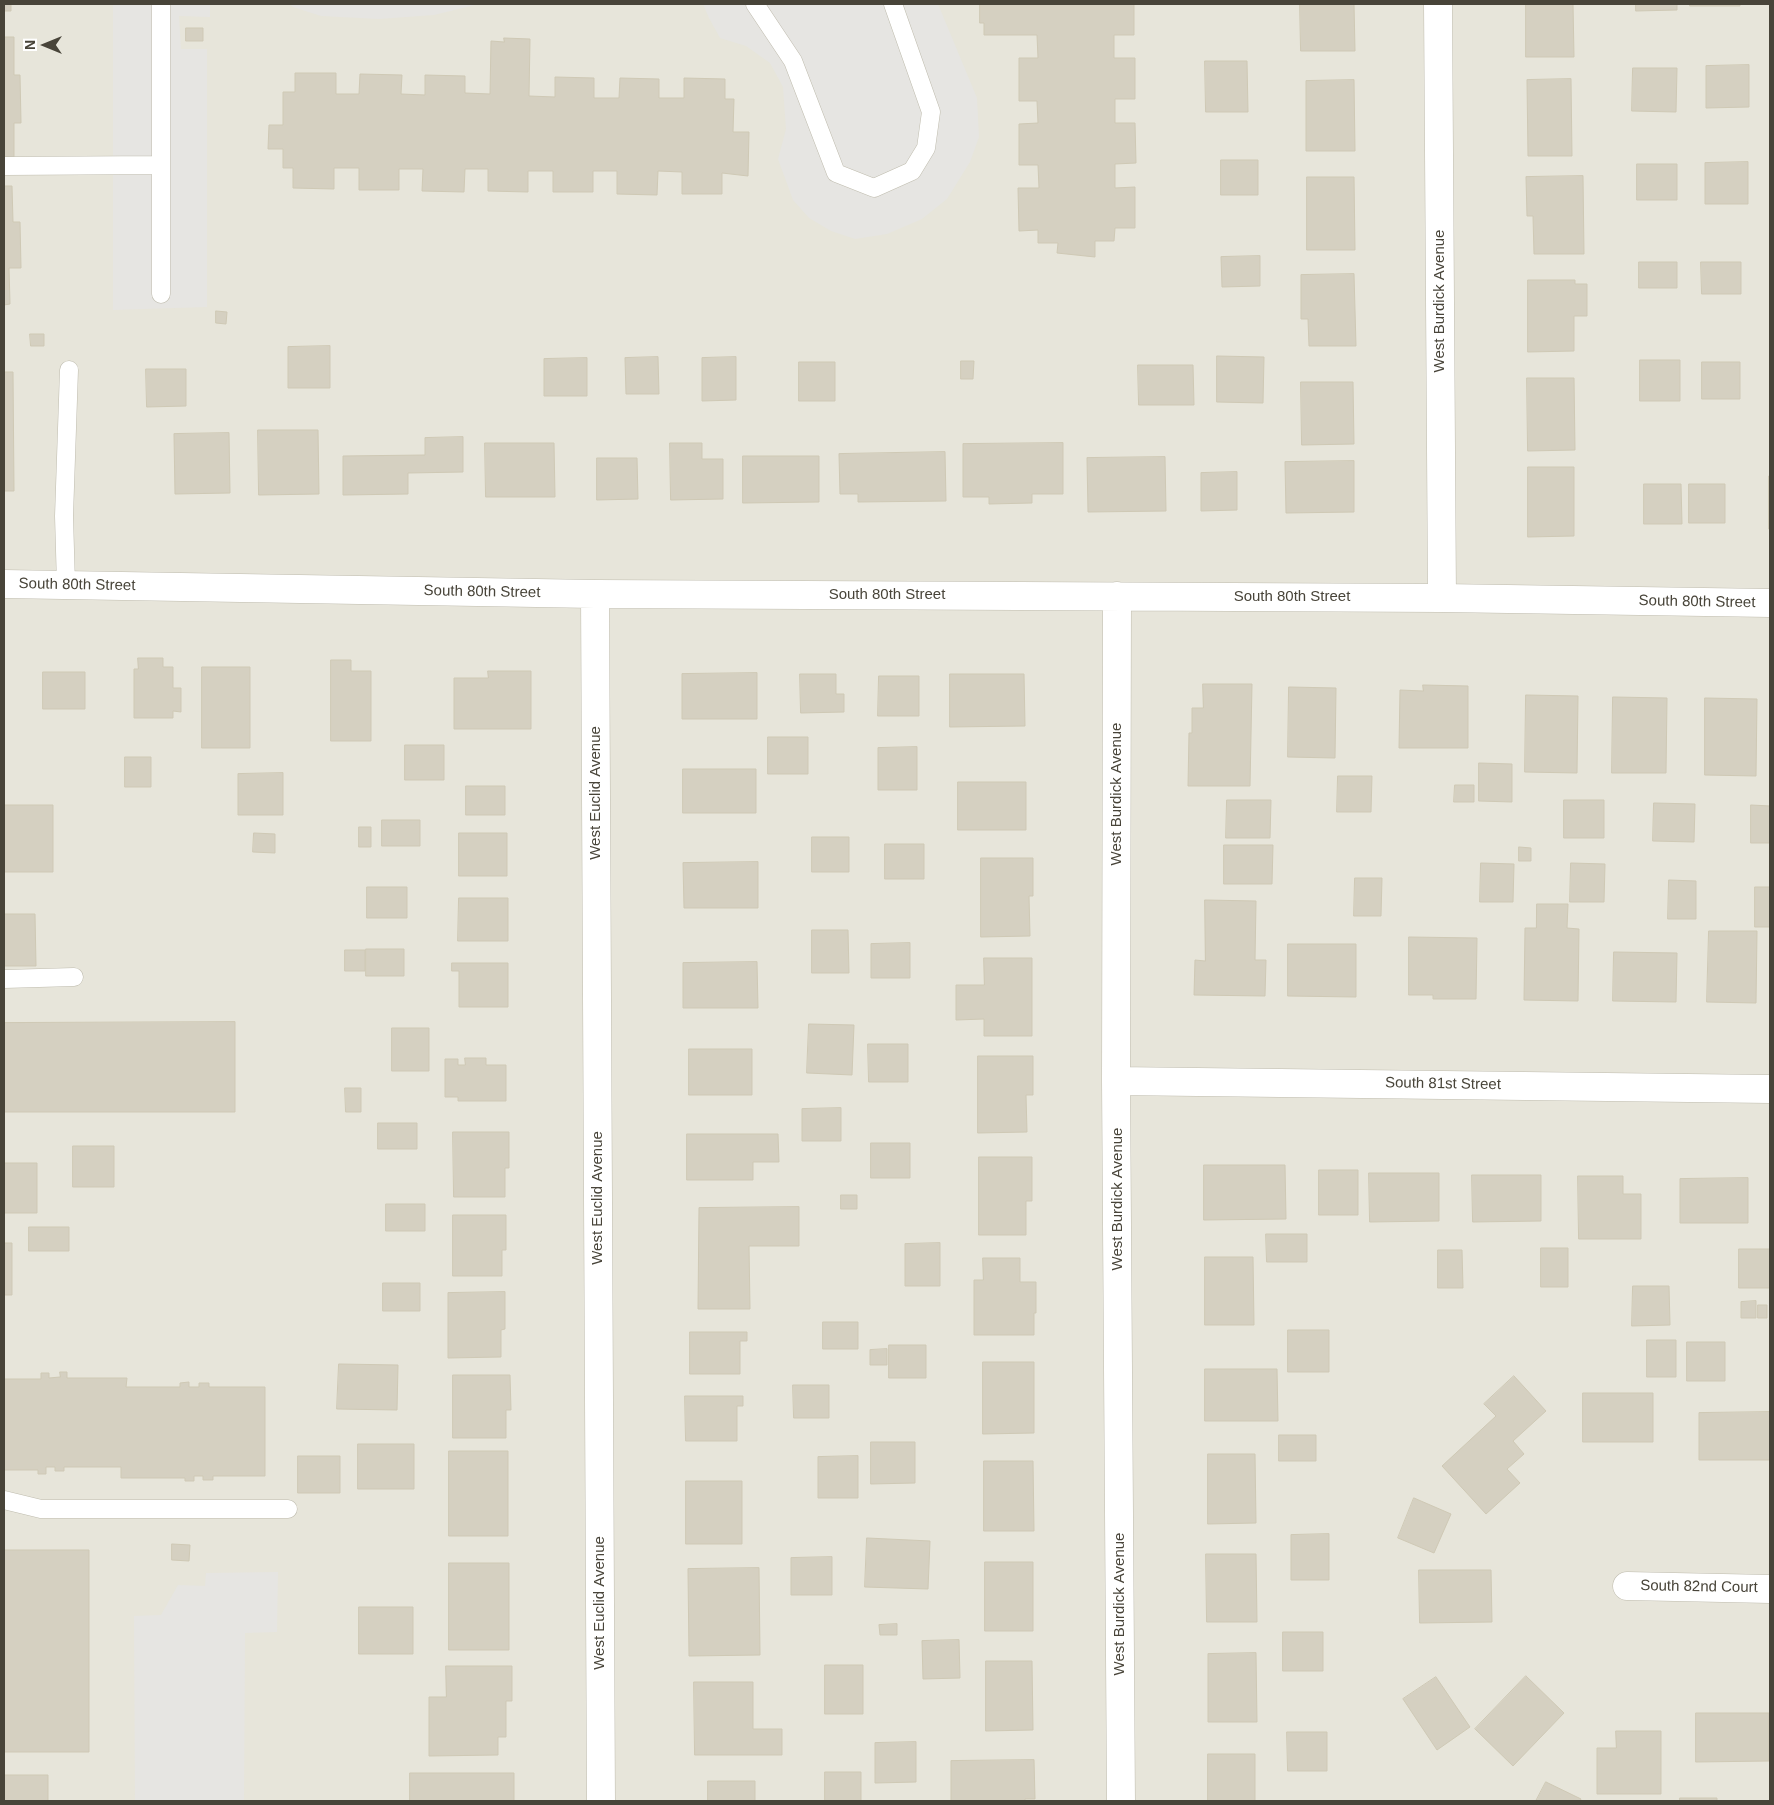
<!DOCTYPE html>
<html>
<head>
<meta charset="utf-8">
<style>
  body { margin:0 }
  #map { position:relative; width:1774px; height:1805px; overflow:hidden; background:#f4f3eb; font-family:Arial,sans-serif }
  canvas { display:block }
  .frame { position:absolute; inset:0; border:5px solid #484439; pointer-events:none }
  .north { position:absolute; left:20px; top:20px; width:50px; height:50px; -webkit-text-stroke:4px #fff; paint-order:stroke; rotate:270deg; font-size:14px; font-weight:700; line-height:20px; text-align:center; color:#484439 }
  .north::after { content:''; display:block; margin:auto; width:18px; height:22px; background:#484439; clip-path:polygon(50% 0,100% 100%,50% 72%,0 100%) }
</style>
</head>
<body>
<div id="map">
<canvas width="1774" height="1805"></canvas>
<div class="frame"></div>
<div class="north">N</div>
</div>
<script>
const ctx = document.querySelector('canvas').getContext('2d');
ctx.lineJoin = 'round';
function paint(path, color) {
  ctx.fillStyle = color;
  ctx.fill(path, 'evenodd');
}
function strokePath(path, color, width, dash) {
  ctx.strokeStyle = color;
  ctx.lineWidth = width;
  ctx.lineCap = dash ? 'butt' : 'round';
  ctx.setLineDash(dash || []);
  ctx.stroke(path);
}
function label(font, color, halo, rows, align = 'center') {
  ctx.font = font + ' Arial,sans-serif';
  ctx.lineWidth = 5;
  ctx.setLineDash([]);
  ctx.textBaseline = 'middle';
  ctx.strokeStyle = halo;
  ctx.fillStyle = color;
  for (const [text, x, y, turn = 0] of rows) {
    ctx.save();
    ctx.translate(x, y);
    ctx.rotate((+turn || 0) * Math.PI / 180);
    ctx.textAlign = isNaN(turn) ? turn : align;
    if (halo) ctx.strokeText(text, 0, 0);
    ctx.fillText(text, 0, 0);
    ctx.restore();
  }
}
paint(new Path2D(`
  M4,4H1770V1801H4Z`), '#e7e5da');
paint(new Path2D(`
  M113,4H210V17L179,16L181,49H207V307L113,310Z
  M289,4H479L434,15L379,19L321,16L293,7Z
  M703,4H938L977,98L979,137L970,162L947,199L922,219L887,234L855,239L831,231L809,218L793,200L778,159L786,129L783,87L770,63L746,46L720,38L709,18Z
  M278,1572L277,1632L245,1633L244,1801H135L134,1616L161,1615L178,1585L205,1586L206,1573Z`), '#e6e5e2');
const building = new Path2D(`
  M4,4H11V11H4Z
  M980,4H1134V35H1114V58H1135V99H1115V123H1135L1136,163L1115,164V188L1135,187V228H1115L1114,241H1095V257L1057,253L1058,243H1038V230L1019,231L1018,188H1039L1038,165H1019V124L1038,123L1037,101H1019V58H1038L1037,35H984V23H980Z
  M1300,4H1354L1355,51H1301Z
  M1526,4H1573L1574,57H1526Z
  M1636,4H1677V10L1636,11Z
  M1690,4H1740V6H1690Z
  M186,28H203V41H186Z
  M4,37H14V75H20L21,123H14V157H4Z
  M504,38L530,39L529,96L555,97V77L594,78V98H619L620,78L659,79V98H684V78L725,79V99H734L733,132H749L748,176L722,173V194H682V172L658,171L657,195L617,194V171H593V192H553V171H528V192L488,191V169H465L464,192L422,191L423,169H399V190H359V168H334V189L293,188V168H283V149H268L269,125H283V92H295V73H336V94H359L360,74L402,75L401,94L425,95V75L465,76V93L490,94L491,41L504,42Z
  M1205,61H1247L1248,112H1206Z
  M1749,65V107L1706,108V66Z
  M1633,68H1677L1676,112L1632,111Z
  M1571,79L1572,156H1528L1527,80Z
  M1354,80L1355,151H1306V81Z
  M1221,160H1258V195H1221Z
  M1748,162V204H1705V163Z
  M1637,164H1677V200H1637Z
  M1583,176L1584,254H1534L1533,216H1527L1526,177Z
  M1307,177H1354L1355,250H1307Z
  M4,186H12L13,222H20L21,268H9L10,304L4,305Z
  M1260,256V286L1222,287L1221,257Z
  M1639,262H1677V288H1639Z
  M1701,262H1741V294H1702Z
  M1354,274L1356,346H1309L1308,319H1301V275Z
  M1528,280H1575V284H1587V316H1574V351L1528,352Z
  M216,311L227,312L226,324L216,323Z
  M30,334H44V346H31Z
  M330,346V388H288V347Z
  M1217,356L1264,357L1263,403L1217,402Z
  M658,357L659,394H626L625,358Z
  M736,357V400L702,401V358Z
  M587,358V396H544V359Z
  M1640,360H1680V401H1640Z
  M961,361H974L973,379H961Z
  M799,362H835V401H799Z
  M1702,362H1740V399H1702Z
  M1138,365H1193L1194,405H1139Z
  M146,369H186V406L147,407Z
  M4,372H13L14,491H4Z
  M1527,378H1574L1575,450L1528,451Z
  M1301,382H1353L1354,444L1302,445Z
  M258,430H318L319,494L259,495Z
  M229,433L230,493L175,494L174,434Z
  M463,437V472L408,473V494L343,495V456L425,455V438Z
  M485,443H554L555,497H486Z
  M670,443H702V459H723V499L671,500Z
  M1063,443V494H1032V503L989,504V497H963V444Z
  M945,452L946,501L858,502V494H840L839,454Z
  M743,456H819V502L743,503Z
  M1165,457L1166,511L1088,512L1087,458Z
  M597,458H637L638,499L597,500Z
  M1354,461V512L1286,513L1285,462Z
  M1528,467H1574V536L1528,537Z
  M1237,472V510L1201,511V473Z
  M1769,476H1770V529H1769Z
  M1644,484H1681L1682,524H1644Z
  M1689,484H1725V523H1689Z
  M138,658H163V667H173V688H181V712L173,711V718H134V669H138Z
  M331,660H351V671H371V741H331Z
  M202,667H250V748H202Z
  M488,671H531V729H454V678H488Z
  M43,672H85V709H43Z
  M757,673V719H682V674Z
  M800,674H836V694H844V712L801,713Z
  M950,674H1024L1025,726L950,727Z
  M879,676H919V716H878Z
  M1203,684H1252L1250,786H1188L1189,733H1192V708H1203Z
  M1423,685L1468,686V748H1399L1400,690L1423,691Z
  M1289,687L1336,688L1335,758L1288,757Z
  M1526,695L1578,696L1577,773L1525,772Z
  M1613,697L1667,698L1666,773H1612Z
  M1705,698L1757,699L1756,776L1705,775Z
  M768,737H808V774H768Z
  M405,745H444V780H405Z
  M917,747V790H878V748Z
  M125,757H151V787H125Z
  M1479,763L1512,764V802L1479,801Z
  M683,769H756V813H683Z
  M283,773V815H238V774Z
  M1338,776H1372L1371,812H1337Z
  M958,782H1026V830H958Z
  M1455,785H1474V802H1454Z
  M466,786H505V815H466Z
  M1227,800H1271L1270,838H1226Z
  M1564,800H1604V838H1564Z
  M1654,803L1695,804L1694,842L1653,841Z
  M4,805H53V872H4Z
  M1751,805L1770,806V843H1751Z
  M382,820H420V846H382Z
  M359,827H371V847H359Z
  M254,833L275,834V853L253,852Z
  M459,833H507V876H459Z
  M812,837H849V872H812Z
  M885,844H924V879H885Z
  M1224,845H1273L1272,884H1224Z
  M1519,847L1531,848V861H1519Z
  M981,858H1033V896H1029L1030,936L981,937Z
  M758,862V908H684L683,863Z
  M1481,863L1514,864L1513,902H1480Z
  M1571,863L1605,864L1604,902H1570Z
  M1355,878H1382L1381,916H1354Z
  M1669,880L1696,881V919H1668Z
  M367,887H407V918H367Z
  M1755,887H1770V927H1755Z
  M459,898H508V941H458Z
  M1205,900L1256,901L1255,960H1266L1265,996L1194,995L1195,960L1205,961Z
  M1537,904H1568L1567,928L1579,929L1578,1001L1524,1000L1525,928H1536Z
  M4,914H35L36,966H4Z
  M812,930H848L849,973H812Z
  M1709,931H1757L1756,1003L1707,1002Z
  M1409,937L1477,938L1476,999H1433V995H1409Z
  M910,943V978H871V944Z
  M1288,944H1356V997L1288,996Z
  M366,949H404V976H366Z
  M345,950H365V971H345Z
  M1614,952L1677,953L1676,1002L1613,1001Z
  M984,958H1032V1036H984V1019L956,1020V985H984Z
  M757,962L758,1008H683V963Z
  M452,963H508V1007H459V971H452Z
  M235,1022V1112H4V1023Z
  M809,1024L854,1025L852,1075L807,1073Z
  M392,1028H429V1071H392Z
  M868,1044H908V1082H869Z
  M689,1049H752V1095H689Z
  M978,1056H1033V1095H1026L1027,1132L978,1133Z
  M465,1058H486V1065H506V1101H458V1097H445V1059H458V1065H465Z
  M345,1088H361V1112H346Z
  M841,1108V1141H802V1109Z
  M378,1123H417V1149H378Z
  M453,1132H509V1168H505V1197H454Z
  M687,1134H778L779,1162H753V1180H687Z
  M871,1143H910V1178H871Z
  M73,1146H114V1187H73Z
  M979,1157H1032V1201H1026V1235H979Z
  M4,1163H37V1213H4Z
  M1204,1165H1285L1286,1219L1204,1220Z
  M1319,1170H1358V1215H1319Z
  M1369,1173H1439V1221L1370,1222Z
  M1472,1175H1541V1221L1473,1222Z
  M1578,1176H1623V1194H1641V1239H1579Z
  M1748,1178V1223H1680V1179Z
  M841,1195H857V1209H841Z
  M386,1204H425V1231H386Z
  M799,1207V1246H749L750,1309H698L699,1208Z
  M453,1215H506V1250H502V1276H453Z
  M29,1227H69V1251H29Z
  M1266,1234H1307V1262H1267Z
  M4,1243H12V1295H4Z
  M940,1243V1286H905V1244Z
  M1541,1248H1568V1287H1541Z
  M1739,1249H1770V1288H1739Z
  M1438,1250H1462L1463,1288H1438Z
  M1205,1257H1253L1254,1325H1205Z
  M983,1258H1020V1282H1036V1313H1034V1335H974V1280H983Z
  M383,1283H420V1311H383Z
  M1633,1286H1669L1670,1325L1632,1326Z
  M505,1292V1329L501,1330V1357L448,1358V1293Z
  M1756,1301V1318H1741V1302Z
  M1758,1305H1767V1318H1758Z
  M823,1322H858V1349H823Z
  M1288,1330H1329V1372H1288Z
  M690,1332H747V1341H740V1374H690Z
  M1647,1340H1676V1377H1647Z
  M1687,1342H1725V1381H1687Z
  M889,1345H926V1378H889Z
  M887,1349V1365H870V1350Z
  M983,1362H1034V1433L983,1434Z
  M339,1364L398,1365L397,1410L337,1409Z
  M1205,1369H1277L1278,1421H1205Z
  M60,1372H67V1378H127L126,1387H180V1383L189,1382V1387H199V1383H209V1387H265V1476H213V1480H203V1476H194V1481H185V1478H121V1467H64V1471H55V1467H46V1474H38V1470H4V1379H41V1373H49V1378L60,1377Z
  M453,1375H510L511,1410H506V1438H453Z
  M1514,1376L1546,1411L1513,1441L1524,1454L1507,1469L1520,1483L1486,1514L1442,1466L1496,1416L1484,1404Z
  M793,1385H829V1418H794Z
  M1583,1393H1653V1442H1583Z
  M685,1396H743V1406H737V1441H686Z
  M1770,1412V1460H1699V1413Z
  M1279,1435H1316V1461H1279Z
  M871,1442H915V1483L871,1484Z
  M358,1444H414V1489H358Z
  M449,1451H508V1536H449Z
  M1208,1454H1255L1256,1523L1208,1524Z
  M298,1456H340V1493H298Z
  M858,1456V1498H818V1457Z
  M984,1461H1033L1034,1531H984Z
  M686,1481H742V1544H686Z
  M1414,1498L1451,1514L1434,1553L1398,1538Z
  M1329,1534V1580H1291V1535Z
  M867,1538L930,1541L928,1589L865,1587Z
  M172,1544L190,1545L189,1561L172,1560Z
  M4,1550H89V1752H4Z
  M1206,1554H1256L1257,1622H1207Z
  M832,1557V1595H791V1558Z
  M985,1562H1033V1631H985Z
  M449,1563H509V1650H449Z
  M759,1568L760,1655L689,1656L688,1569Z
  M1419,1570H1491L1492,1622L1420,1623Z
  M359,1607H413V1654H359Z
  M897,1624V1635H880L879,1625Z
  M1283,1632H1323V1671H1283Z
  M959,1640L960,1678L923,1679L922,1641Z
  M1256,1653L1257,1722H1208V1654Z
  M986,1661H1032L1033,1730L986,1731Z
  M825,1665H863V1714H825Z
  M446,1666H512V1701H506V1737H498V1755L429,1756V1697H446Z
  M1526,1676L1564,1713L1513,1766L1475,1729Z
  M1436,1677L1470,1727L1437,1750L1403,1699Z
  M694,1682H753V1729H782V1755H695Z
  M1696,1713H1769V1761L1696,1762Z
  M1616,1731H1661V1794H1597V1748H1616Z
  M1287,1732H1327V1771H1288Z
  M916,1742V1782L875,1783V1743Z
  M1208,1754H1255V1801H1208Z
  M1034,1760L1035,1799H1025V1801H951V1761Z
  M825,1772H861V1801H825Z
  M410,1773H514V1801H410Z
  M4,1775H48V1801H4Z
  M708,1781H755V1801H708Z
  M1546,1782L1581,1799L1580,1801H1536Z
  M1680,1798H1717V1801H1680Z`);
paint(building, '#d5d0c1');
strokePath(building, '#cfc9b5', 1);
const service = new Path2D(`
  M755,4L793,61L836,173L874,188L912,171L926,148L931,112L893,4
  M4,166L161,165
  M161,294V4
  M66,585L64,516L69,370
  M4,979L74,977
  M4,1500L41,1509H288`);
const minor = new Path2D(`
  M1438,4L1442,598
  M4,584L595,594L1442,598L1770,603
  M595,594L601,1801
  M1117,596L1116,1081L1121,1801
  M1116,1081L1770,1089
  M1627,1586L1770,1589`);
strokePath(service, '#bfbcae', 19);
strokePath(minor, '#bfbcae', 29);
strokePath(service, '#fff', 18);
strokePath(minor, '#fff', 28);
label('15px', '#484439', '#fff', [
  ["West Burdick Avenue",1440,301,-90],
  ["South 80th Street",77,585,1],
  ["South 80th Street",482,592,1],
  ["South 80th Street",887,595],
  ["South 80th Street",1292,597],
  ["South 80th Street",1697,602,1],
  ["West Euclid Avenue",596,793,-90],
  ["West Burdick Avenue",1117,794,-90],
  ["South 81st Street",1443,1084,1],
  ["West Euclid Avenue",598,1198,-90],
  ["West Burdick Avenue",1118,1199,-90],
  ["South 82nd Court",1699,1587,1],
  ["West Euclid Avenue",600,1603,-90],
  ["West Burdick Avenue",1120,1604,-90]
]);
</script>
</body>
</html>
